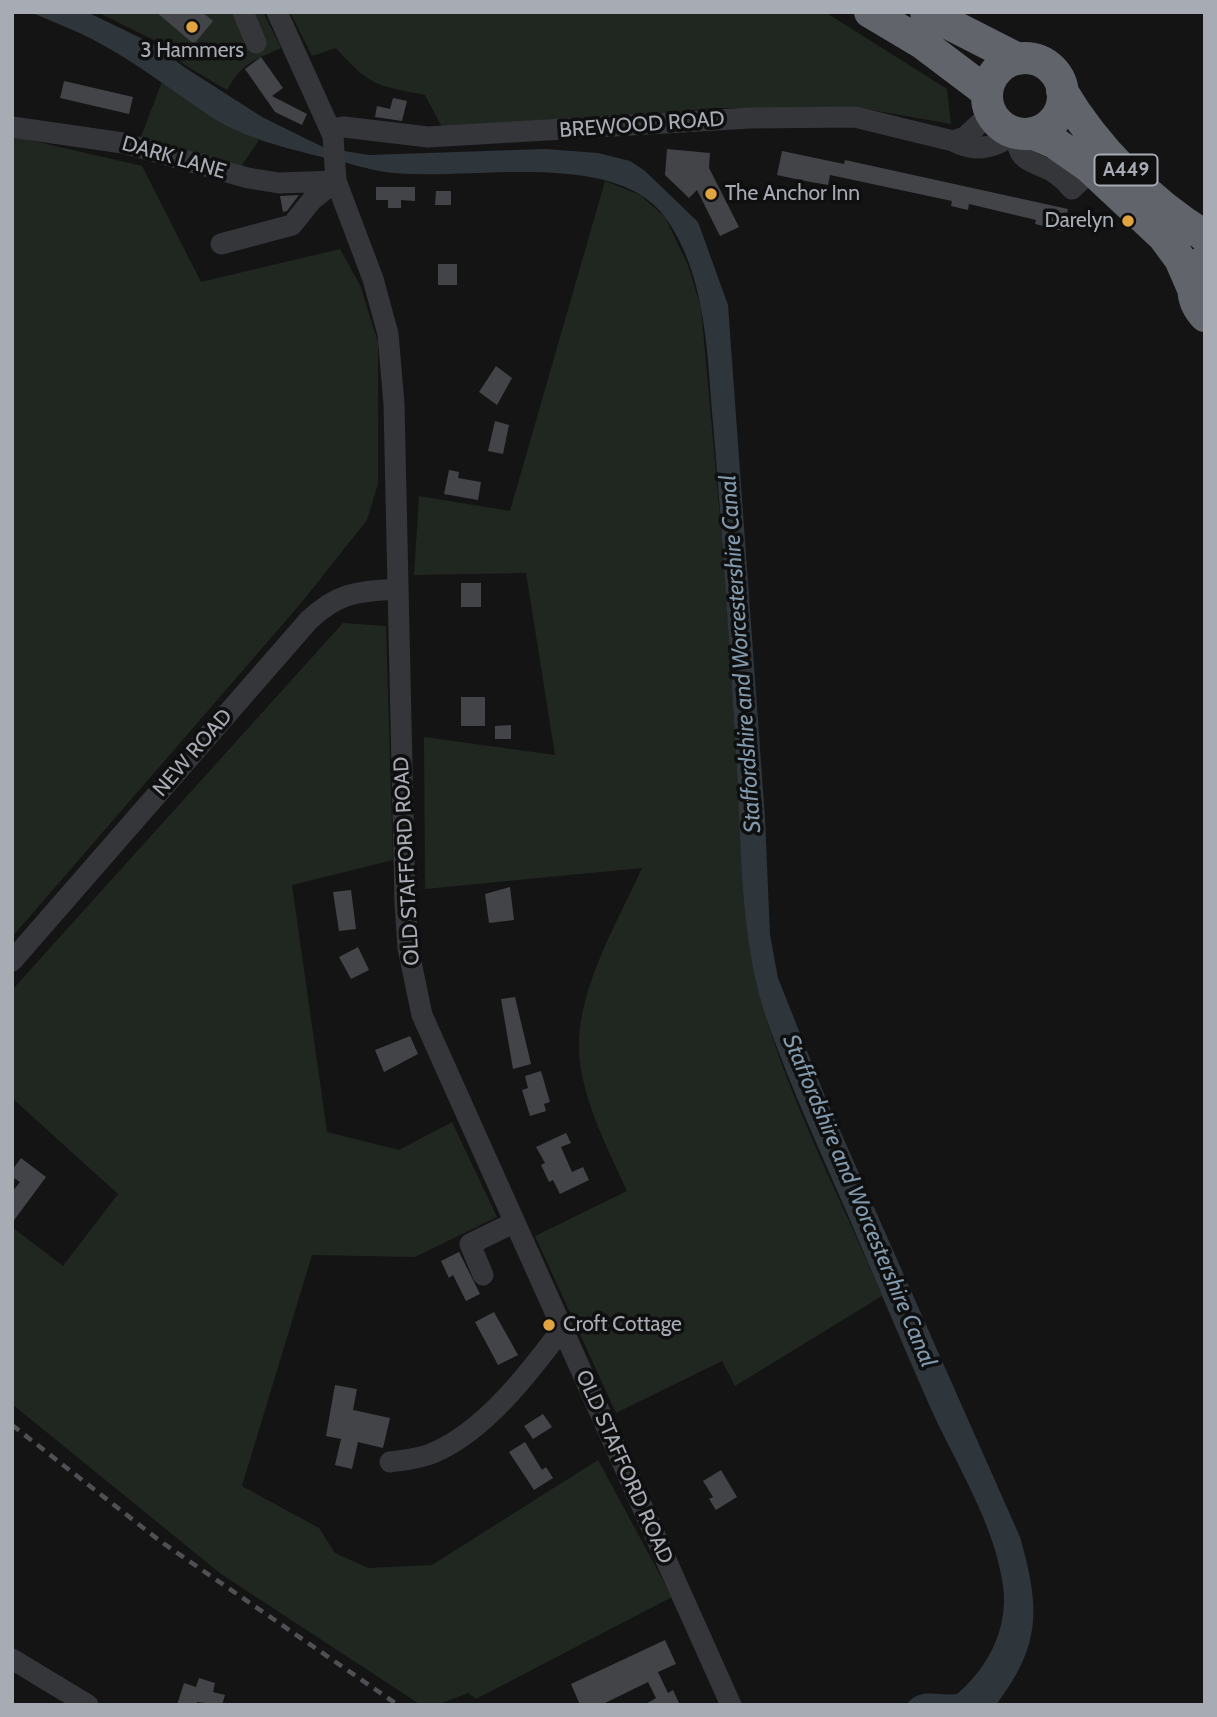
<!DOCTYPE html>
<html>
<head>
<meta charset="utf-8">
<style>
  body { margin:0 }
  #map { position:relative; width:1217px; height:1717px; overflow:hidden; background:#141415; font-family:Cabin,sans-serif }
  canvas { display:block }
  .frame { position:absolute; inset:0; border:14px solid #a7abb4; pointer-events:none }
</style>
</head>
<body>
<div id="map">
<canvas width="1217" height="1717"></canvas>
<div class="frame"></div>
</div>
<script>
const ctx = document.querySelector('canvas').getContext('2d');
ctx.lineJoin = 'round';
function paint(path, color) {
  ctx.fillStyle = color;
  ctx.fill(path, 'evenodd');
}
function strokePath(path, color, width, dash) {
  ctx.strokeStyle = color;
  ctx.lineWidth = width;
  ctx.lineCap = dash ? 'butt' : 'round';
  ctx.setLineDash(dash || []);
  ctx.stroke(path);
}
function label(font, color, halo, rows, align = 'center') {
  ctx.font = font + ' Cabin,sans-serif';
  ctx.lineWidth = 7;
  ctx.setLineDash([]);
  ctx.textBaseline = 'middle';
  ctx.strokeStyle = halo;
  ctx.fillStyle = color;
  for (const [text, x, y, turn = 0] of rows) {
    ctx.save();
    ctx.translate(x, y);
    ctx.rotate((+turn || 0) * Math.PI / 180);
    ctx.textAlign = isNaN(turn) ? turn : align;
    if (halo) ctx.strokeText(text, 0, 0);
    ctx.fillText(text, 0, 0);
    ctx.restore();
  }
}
paint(new Path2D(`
  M97,12H263L281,48C254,60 242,63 227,90L185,65L156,41Z
  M290,12H825L947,89L951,124L860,108H723L443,129L425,95C376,85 371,87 336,48L312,56Z
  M162,82L206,114L259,140L238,171L140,139Z
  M12,136L142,166L201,282L340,249L360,285L378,342V484L367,520L302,602L12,937Z
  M605,181L640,195L665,217L688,265L701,308L725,572L745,902C748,932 751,962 759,992C784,1091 842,1200 882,1296L735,1386L722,1361L616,1413L535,1236L627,1191C607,1147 576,1088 579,1038C583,979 618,921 642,868L425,889L424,737L555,755L526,573L414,575L419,496L510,511Z
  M343,623L386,626L393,860L292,885L327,1132L399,1150L452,1122L497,1217L415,1257L312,1255L242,1486L319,1528L335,1553L368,1568L432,1565L598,1460L672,1597L476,1699L468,1693L437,1705H421L221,1574L12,1404V1227L63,1266L118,1194L12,1098V990Z`), '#202721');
paint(new Path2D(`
  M30,12H87L155,45L184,67L262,117L325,148L369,155L545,149L598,153L630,161L645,171L698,222L728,305L765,818L770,935L778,978L826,1099L1020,1537C1040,1608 1042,1644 996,1705H906C920,1686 938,1697 957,1694C989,1667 1009,1627 1003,1585C994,1523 957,1466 931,1409C902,1344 875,1278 847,1213C820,1151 792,1090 769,1026C740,945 742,856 737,770C730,654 723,539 713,423C707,355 707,275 665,217C613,146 462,183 385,172C366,169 349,163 330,159C287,148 243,139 205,113C168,87 132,60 92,39C72,29 51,21 30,12Z`), '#2e363c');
paint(new Path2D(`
  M156,12H202L213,21L194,44Z
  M261,57L283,88L272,96L307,114L302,125L275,112L245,69Z
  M64,81L133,97L129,114L60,98Z
  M393,98L407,101L402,121L375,117L377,106L390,109Z
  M667,149L710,153L709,168L739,227L720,236L697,190L689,198L665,175Z
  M782,151L844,164L845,160L1068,209L1063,231L1035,224L1036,220L969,204L968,210L951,206L952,201L830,175L828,185L800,180L777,175Z
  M376,187H415V201L401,200V208H388V200H376Z
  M436,191H451V205H435Z
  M299,195L287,211L283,212L280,196Z
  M438,264H457V285H438Z
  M496,366L512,378L497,405L479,392Z
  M495,421L509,425L503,454L488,451Z
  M449,470L459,472L458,478L481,482L478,500L444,494Z
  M461,583H481V607H461Z
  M461,697H485V726H461Z
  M511,725V739H495V726Z
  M510,887L514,920L489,923L485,894Z
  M351,890L356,929L339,931L333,892Z
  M358,947L369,970L351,979L339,957Z
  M515,997L531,1064L513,1069L501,999Z
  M410,1036L418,1054L384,1072L375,1050Z
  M541,1071L550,1102L544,1104L546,1111L530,1116L522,1090L528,1088L525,1076Z
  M566,1133L571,1143L561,1147L572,1172L583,1167L589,1180L560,1194L553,1180L549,1182L541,1165L545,1163L536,1147Z
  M21,1158L46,1177L12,1223V1192L20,1182L12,1177V1170Z
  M459,1252L480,1294L466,1301L453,1275L449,1278L441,1261Z
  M494,1312L518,1355L498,1365L475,1322Z
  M335,1385L357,1389L353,1410L390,1418L383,1448L358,1442L352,1469L335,1465L341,1439L326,1436Z
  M543,1414L552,1427L533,1439L524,1426Z
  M525,1442L542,1470L546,1467L553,1478L534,1490L509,1452Z
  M721,1470L737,1497L716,1510L709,1499L713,1497L703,1481Z
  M665,1640L676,1664L658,1672L668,1693L673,1690L680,1705H644L656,1698L648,1682L601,1705H580L571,1684Z
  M199,1678L215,1683L213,1692L225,1695L222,1705L197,1702L196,1705H177L184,1683L196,1687Z`), '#434448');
strokePath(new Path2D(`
  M243,12L256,43
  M277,12L333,136L336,181L373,279L388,334L394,404L405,903L408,948L422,1015L731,1705
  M12,127L123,143L248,178L279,183L336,181
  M330,129L344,127L428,137L750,118L855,117L953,141C975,153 996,148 1015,133
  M1018,133C1015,157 1026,160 1045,168C1056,172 1065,181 1072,189L1092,170
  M953,141L965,137L991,113
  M221,244L292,225L312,200L336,181
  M12,961L309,620C340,591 358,592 398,589
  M483,1275L470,1244L513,1223
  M390,1462C404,1460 420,1459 433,1453C485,1431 529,1373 562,1329
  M12,1659L88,1705`), '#35363a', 21);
strokePath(new Path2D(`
  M870,12L922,43L987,92
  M926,12L1018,59
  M987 96a38 38 0 1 1 76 0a38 38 0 1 1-76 0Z
  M1062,91C1095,147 1149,202 1205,236
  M1032,133L1055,143L1088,166L1163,236L1180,259L1193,289
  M1205,260C1190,277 1189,299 1205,316`), '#61646a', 32);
strokePath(new Path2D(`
  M12,1425L160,1541L398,1705`), '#4e5054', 4.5, [9, 7]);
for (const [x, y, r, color] of [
  [192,27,7,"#e0a541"],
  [711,194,7,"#e0a541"],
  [1128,221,7,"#e0a541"],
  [549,1325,7,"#e0a541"]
]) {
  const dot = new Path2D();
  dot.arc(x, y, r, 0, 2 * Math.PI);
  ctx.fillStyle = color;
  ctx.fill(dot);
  strokePath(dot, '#0f0f10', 2.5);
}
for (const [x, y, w] of [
  [1126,170,63]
]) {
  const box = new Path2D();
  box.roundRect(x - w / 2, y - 15.5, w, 31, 5);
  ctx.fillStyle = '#0f0f10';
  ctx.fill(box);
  strokePath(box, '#a7abb4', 2);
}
label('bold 19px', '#a7abb4', null, [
  ["A449",1126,170]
]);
label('21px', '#a7abb4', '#0f0f10', [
  ["3 Hammers",192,51,"center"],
  ["The Anchor Inn",725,194],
  ["Darelyn",1114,221,"right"],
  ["Croft Cottage",563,1325]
], 'left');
label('21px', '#a7abb4', '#0f0f10', [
  ["BREWOOD ROAD",642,125,-4],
  ["DARK LANE",174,158,16],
  ["NEW ROAD",193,753,-49],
  ["OLD STAFFORD ROAD",407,861,-93],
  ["OLD STAFFORD ROAD",624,1467,66]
]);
label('italic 23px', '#8199ac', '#0f0f10', [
  ["Staffordshire and Worcestershire Canal",741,654,-94],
  ["Staffordshire and Worcestershire Canal",859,1201,67]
]);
</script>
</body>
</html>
